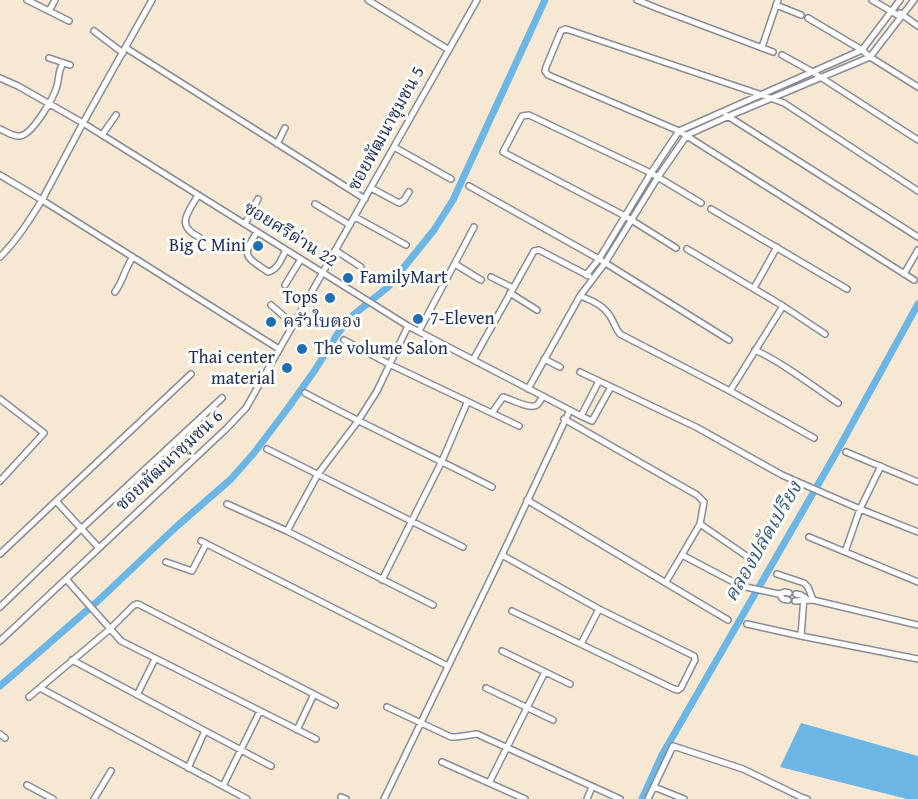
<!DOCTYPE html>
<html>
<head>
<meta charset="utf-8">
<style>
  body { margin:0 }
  canvas { display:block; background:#f7e8d3 }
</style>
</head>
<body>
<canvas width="918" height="799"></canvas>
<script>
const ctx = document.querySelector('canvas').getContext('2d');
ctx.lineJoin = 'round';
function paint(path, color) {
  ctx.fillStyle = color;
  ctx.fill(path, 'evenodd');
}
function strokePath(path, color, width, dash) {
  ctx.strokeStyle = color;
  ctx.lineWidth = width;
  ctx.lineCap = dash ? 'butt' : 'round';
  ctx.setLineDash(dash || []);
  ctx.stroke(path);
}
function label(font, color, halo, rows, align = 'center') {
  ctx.font = font + ' "Gentium Book Plus","Noto Serif Thai",serif';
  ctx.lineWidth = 6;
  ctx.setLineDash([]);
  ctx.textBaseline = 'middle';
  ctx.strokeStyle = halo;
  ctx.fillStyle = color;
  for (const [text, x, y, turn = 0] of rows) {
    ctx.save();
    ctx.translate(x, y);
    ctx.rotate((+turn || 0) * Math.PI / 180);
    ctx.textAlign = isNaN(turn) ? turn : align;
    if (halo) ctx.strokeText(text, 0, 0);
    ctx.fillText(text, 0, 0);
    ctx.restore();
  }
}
paint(new Path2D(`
  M801,723L918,756V799H907L780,767Z`), '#6bb6e4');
strokePath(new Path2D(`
  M0,686L100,599L176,527L231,479L254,453L288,408L315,370L338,333L352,316L388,287L434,230L453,200L545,0
  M642,799L662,755L835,455L918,304`), '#6bb6e4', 7);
const minor = new Path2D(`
  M27,0L69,21
  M368,0L449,50
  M637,0L659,9L773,52
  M872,0L901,17
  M776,5L801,15
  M49,11L55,0
  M900,13L918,26
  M808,18L862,50L870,57L918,87
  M94,31L123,53
  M762,47L778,0
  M126,48L365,199
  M782,55L811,71L918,140
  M49,58L70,65
  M0,78L18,86L83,123L408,326L581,416L592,421L611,387
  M726,115L918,237
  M0,129C5,131 12,136 18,136C31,138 54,97 57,86C60,75 57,74 63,63
  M102,135L116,115
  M277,144L285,128
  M394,147L451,179
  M0,175L42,200L83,123L152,0
  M469,186L599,259L729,340
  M371,188L399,203L404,200L409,192
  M198,195C188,213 175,225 199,237
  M315,204L350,225
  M711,209L847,289
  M355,217L406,245
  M245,224L258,199
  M257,232C241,257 245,256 268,272C278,270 281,259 286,250
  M676,248L625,216L503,152L522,116L529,115L651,173L701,203
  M687,249L783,306L825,334
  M335,250L361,267
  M0,257C17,240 29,221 42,200L279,349
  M455,264L481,280
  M904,274L918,250
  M586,275L599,259L651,173L679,131L862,50L900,0
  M491,277L513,288
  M914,280L679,131L548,75L545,71L546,67L561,31L565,29L569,30L762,95L784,103L918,191
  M285,285L301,259
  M754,288L777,247
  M115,292C123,281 125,268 133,257
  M510,293L537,310
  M580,296C591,300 603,305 610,316C614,322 615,328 620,334L730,391L814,438
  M271,305L294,325
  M419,331L474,227
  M344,340L389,364L519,426
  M755,350C785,364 811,385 838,403
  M544,359L560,367
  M473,360L534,251L539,250L589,276
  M580,372L696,427L782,475L860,509L918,532
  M528,389L580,296L605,263L658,177L687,135L729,116L870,57L914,0
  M730,391L783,306
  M305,393C366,426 430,455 492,487
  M0,399L44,433L0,481
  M494,410L503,397C511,399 530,410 537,405C540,402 541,399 543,396
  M581,416L599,381
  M564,419L697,495L704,502L700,524L748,557
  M267,449L463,547
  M846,452L918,482
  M527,500L728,620
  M56,501L191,374
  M227,504L287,531L433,605
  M287,531L318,474L358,421L377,391L408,326
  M809,537L918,582
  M201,541L448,666
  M845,552L860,509L881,466
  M0,554L56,501L99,548
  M502,555L599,609L694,656L695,660L681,688L678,690L674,689L512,611
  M682,555L741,586L779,594L785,592L789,593
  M166,562L192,571L206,544
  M777,574L804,583L808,587L813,600
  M66,579L121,641L316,739
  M382,580L442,461L467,403
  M666,582L700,524
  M779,594L783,599L788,600
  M796,594L801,595L807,599
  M795,601L813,600L918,625
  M0,607L82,528L222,398
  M747,624L801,636L804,597
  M801,636L918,659
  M0,641L226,429L246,408L477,0
  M581,644L599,609
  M502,651L570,684
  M72,660L271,766
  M40,688L247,799
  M486,688L553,720
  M137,695L155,659
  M29,697L110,629L134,605L138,604L335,705
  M387,707L451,737H456L477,734L620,799
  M297,730L314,694
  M0,734L5,738
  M442,762L525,799
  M188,768L205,731
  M489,783L545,672
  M27,785L53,799
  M223,786L260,711
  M654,787L684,799
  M341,797L346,799
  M94,799L111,771
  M384,799L502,555L570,410
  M587,799L592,787
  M648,799L673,746L743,769L801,797L807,799`);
strokePath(minor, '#898c98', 8);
strokePath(minor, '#fff', 5);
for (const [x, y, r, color] of [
  [258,246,6,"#1f6fb2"],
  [348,278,6,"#1f6fb2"],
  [330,298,6,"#1f6fb2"],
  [418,319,6,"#1f6fb2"],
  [271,322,6,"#1f6fb2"],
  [302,349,6,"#1f6fb2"],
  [287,368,6,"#1f6fb2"]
]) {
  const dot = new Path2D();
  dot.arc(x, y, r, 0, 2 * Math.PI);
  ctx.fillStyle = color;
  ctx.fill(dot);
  strokePath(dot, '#fdfcf7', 2);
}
label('18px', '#1b2f5e', '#fdfcf7', [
  ["ซอยพัฒนาชุมชน 5",387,129,-61],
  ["ซอยศรีด่าน 22",290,235,32],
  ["ซอยพัฒนาชุมชน 6",170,461,-43]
]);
label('18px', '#1b2f5e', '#fdfcf7', [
  ["Big C Mini",246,246,"right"],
  ["FamilyMart",360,278],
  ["Tops",318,298,"right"],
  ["7-Eleven",430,319],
  ["ครัวใบตอง",283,322],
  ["The volume Salon",314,349],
  ["Thai center",275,358,"right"],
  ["material",275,379,"right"]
], 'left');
label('italic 20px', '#335886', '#fdfcf7', [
  ["คลองปลัดเปรียง",764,542,-60]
]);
</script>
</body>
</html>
